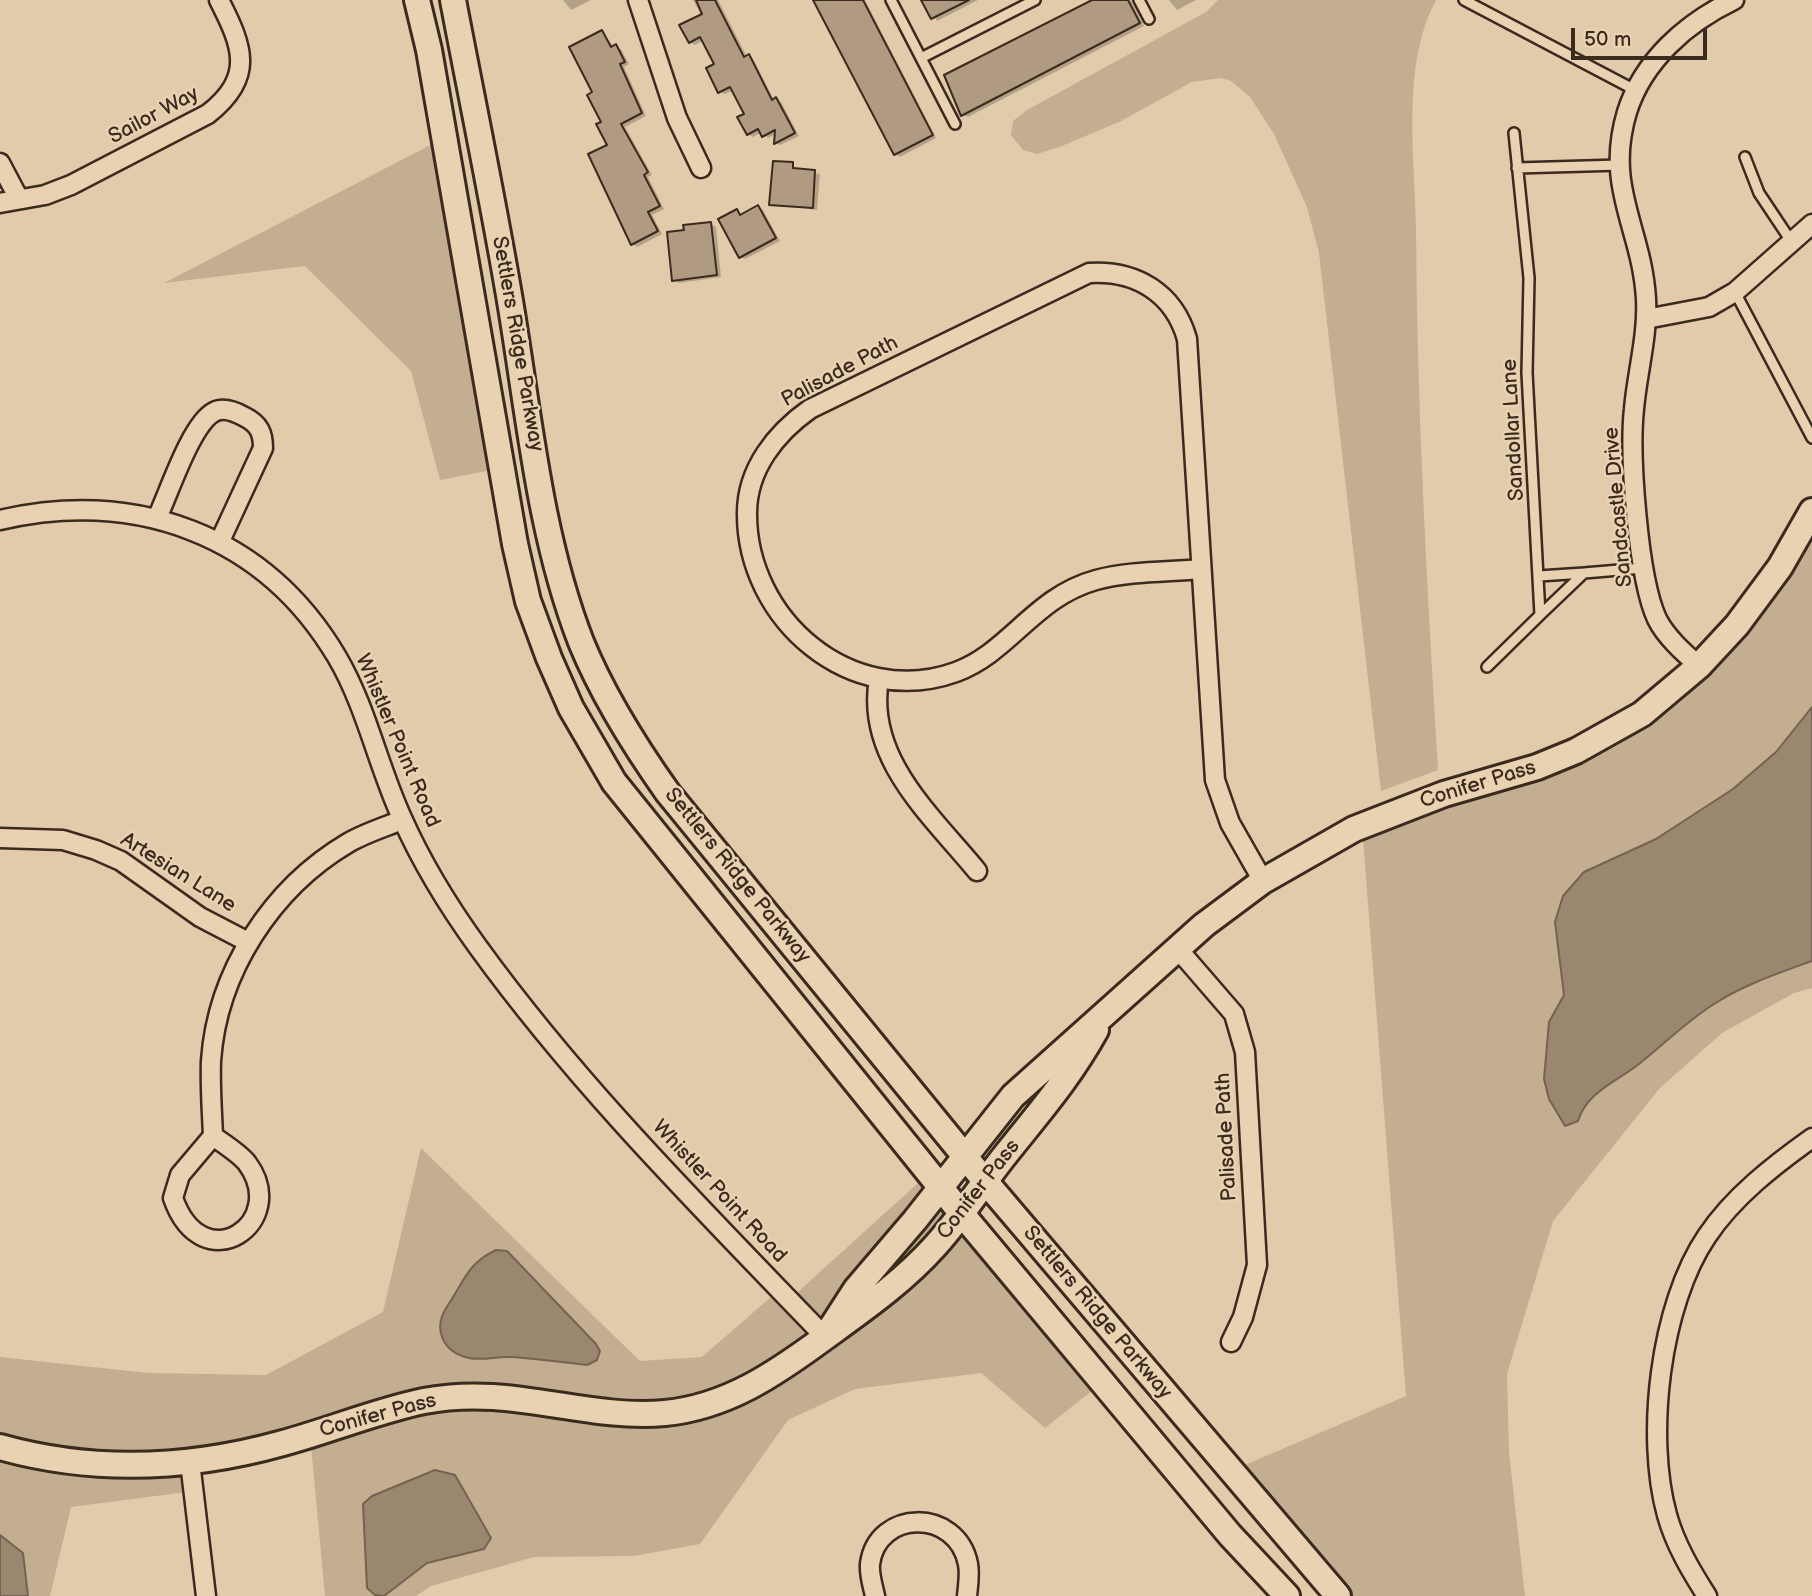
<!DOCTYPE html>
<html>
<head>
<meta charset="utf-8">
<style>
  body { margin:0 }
  #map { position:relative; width:1812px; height:1596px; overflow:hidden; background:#e1cbab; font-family:"Balsamiq Sans",sans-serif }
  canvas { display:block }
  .scale { position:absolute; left:1571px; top:28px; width:136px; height:32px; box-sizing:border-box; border:4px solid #3b2a1e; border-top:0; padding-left:9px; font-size:21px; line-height:24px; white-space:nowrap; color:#3b2a1e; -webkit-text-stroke:5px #e8d2b1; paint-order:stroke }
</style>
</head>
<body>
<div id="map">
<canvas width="1812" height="1596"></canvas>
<div class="scale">50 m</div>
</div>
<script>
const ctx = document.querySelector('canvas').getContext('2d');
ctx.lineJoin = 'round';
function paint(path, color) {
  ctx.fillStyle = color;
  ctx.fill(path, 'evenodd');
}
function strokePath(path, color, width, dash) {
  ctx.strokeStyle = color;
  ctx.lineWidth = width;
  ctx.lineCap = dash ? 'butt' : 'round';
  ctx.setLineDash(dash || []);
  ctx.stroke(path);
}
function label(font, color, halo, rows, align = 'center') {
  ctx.font = font + ' "Balsamiq Sans",sans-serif';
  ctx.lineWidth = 5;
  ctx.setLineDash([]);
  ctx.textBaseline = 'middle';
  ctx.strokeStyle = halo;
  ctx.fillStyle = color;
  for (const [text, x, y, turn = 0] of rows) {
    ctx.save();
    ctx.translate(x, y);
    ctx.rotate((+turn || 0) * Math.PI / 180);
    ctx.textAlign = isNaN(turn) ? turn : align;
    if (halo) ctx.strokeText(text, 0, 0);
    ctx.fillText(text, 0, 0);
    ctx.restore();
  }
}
paint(new Path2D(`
  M1218,0H1436C1401,65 1415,157 1416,230C1417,410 1427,590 1438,770L1381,791L1319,253L1307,207L1274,134L1250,97L1231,81L1221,78L1192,82L1121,121L1062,146L1037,154L1023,150L1011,135L1013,121L1027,110L1206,12Z
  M444,138L502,468L440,480L411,371L305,266L164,283Z
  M1812,511V988L1794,993L1722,1033L1660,1088L1553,1221L1507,1374L1509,1452L1525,1596H1338L1231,1471L1406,1396L1362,826L1492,781L1679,684Z
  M421,1148L640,1361L702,1357L779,1290L789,1300L929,1173L1103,1382L1045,1428L981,1373L855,1389L788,1420L700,1544L634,1556L534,1557L431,1586L416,1596H325L310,1435L191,1462L194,1491L71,1507L50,1596H0V1357L148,1373L266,1375L383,1312Z`), '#c3ae91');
const water = new Path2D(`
  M1812,707V961C1779,973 1743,985 1714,1004C1686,1022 1664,1044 1639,1064C1616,1082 1587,1092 1578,1121L1565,1126L1549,1099L1544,1079L1549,1022L1564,995L1555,922L1563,896L1584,872L1656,839L1733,789L1776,752Z
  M496,1250L507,1251L596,1344L600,1351L597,1360L587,1365C562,1362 537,1359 512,1357C498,1356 482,1361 469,1358C442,1352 432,1328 448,1305C465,1280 467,1264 496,1250Z
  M435,1470L455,1475L491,1538L484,1549L427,1563L384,1596L375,1595L367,1588L363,1504L372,1496Z
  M0,1535L23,1553L28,1596H0Z`);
paint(water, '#9b8770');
strokePath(water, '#75624f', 2);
paint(new Path2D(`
  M563,0H591L571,10Z
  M693,0H718L747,57L753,59L774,100L781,102L799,136L780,145L776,143V134L768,138L762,132L753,137L748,134L746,115L734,90L725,94L720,92L716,65L704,40L695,45L690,42L702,16Z
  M815,0H865L936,138L900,157L895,154Z
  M923,0H978L937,21Z
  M1094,0H1131L1144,26L968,117L963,115Z
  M1169,0H1196L1177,10Z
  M602,32L614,47L621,49L629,64L624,67L646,116L625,127L652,175L648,177L664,209L652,215L662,234L637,247L632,244L595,92Z
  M792,164L797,170L820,174L817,210L771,204Z
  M758,207L763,210L780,241L745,259L740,257L737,211L742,215Z
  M711,224L716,227L721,277L679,283L674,280Z`), '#0003');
const building = new Path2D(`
  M696,0H715L744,57L749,54L772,100L776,97L795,133L774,144L775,130L762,137L758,129L747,135L737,117L744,114L730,87L718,93L706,68L714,64L700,37L689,43L679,25L702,14Z
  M813,0H863L933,135L894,155Z
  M921,0H969L931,19Z
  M1092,0H1128L1140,23L961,116L944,75Z
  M602,30L611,47L616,44L625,62L620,64L642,113L621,124L648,172L644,175L660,206L648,212L658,231L631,245L588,154L607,145L596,124L601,122L587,95L592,92L569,47Z
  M773,161L793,162V168L815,170L813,208L769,205Z
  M758,205L776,238L739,258L718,219L737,209L740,215Z
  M711,222L717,275L672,281L667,232L684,230L683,225Z`);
paint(building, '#b09b82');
strokePath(building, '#3b2a1e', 2);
const lane = new Path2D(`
  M891,0L955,124
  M1139,0L1149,19
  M1464,0L1635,90
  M921,58L1035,0
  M1745,157L1759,193L1791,241
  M1517,168L1620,165
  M1735,292L1812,438
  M1539,576L1584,573
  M1540,615L1584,573L1643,568
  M1487,667L1540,615L1527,373L1529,278L1514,133`);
const street = new Path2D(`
  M638,0L677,118L701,168
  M0,163L19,199
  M0,203L45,195L71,185L208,114C255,77 243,47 219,0
  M1646,319L1709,307L1735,292L1812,224
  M157,518C169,493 191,424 214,412C223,407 236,412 245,417C259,424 263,433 263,448L220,541
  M0,520C136,489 264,534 337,657C366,706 378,766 402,818C422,863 449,907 478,947C580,1088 705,1212 825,1337
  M1201,569C1167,572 1129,571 1096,580C1034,597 1010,652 956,672C851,710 746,619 747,513C747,469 776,433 810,409L1089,273C1136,270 1174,293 1187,339L1215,780L1230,823L1263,881
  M1699,666C1684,653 1666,637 1657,619C1638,578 1629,455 1634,409C1637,373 1648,336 1646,299C1642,228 1604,188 1627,112C1643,61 1686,23 1734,0
  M879,679C865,758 931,815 977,871
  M0,838L63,840L96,850L121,861L200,917L248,942
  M1177,948L1234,1014L1245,1052L1257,1265L1243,1317L1231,1342
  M213,1136C212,1111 210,1086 211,1061C217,972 272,888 348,843C365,833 385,827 402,820
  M213,1136C224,1144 239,1153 247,1163C291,1222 203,1283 173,1198L180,1175Z
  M190,1462L206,1596
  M875,1596C873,1586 869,1575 870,1564C877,1509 957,1508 968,1564C970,1574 968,1586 967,1596
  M1707,1596C1691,1571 1675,1544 1667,1515C1645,1436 1660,1305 1707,1236C1733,1197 1774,1165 1812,1138`);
const secondary = new Path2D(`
  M417,0L429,50L515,544L528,601L549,658L571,708L614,782L962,1214L1230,1535L1287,1596
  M453,0C472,100 493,200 510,301C529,414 539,534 581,642C603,696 634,745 668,793L985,1181L1338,1596
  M825,1337L856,1289L915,1220L1013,1096L1204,925L1263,881L1354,829L1444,794L1537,767L1576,751L1642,714L1699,666L1737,625L1780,567L1812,511
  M0,1447C93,1473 190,1469 283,1443C331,1430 376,1411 424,1401C511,1384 582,1420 665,1413C727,1407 775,1374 824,1338C864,1309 903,1282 936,1245C962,1216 982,1184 1006,1154C1041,1110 1068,1080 1096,1030`);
strokePath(lane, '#3b2a1e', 14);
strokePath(street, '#3b2a1e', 23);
strokePath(secondary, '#3b2a1e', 30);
strokePath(lane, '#e8d2b1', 9);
strokePath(street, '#e8d2b1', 18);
strokePath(secondary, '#e8d2b1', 24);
label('21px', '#3b2a1e', '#e8d2b1', [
  ["Sailor Way",154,116,-28],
  ["Settlers Ridge Parkway",517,344,80],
  ["Palisade Path",840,372,-28],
  ["Sandollar Lane",1514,430,-93],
  ["Sandcastle Drive",1619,507,-95],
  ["Whistler Point Road",397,741,67],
  ["Conifer Pass",1478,785,-17],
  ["Artesian Lane",178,873,32],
  ["Settlers Ridge Parkway",737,876,51],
  ["Palisade Path",1227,1137,-93],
  ["Conifer Pass",979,1190,-52],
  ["Whistler Point Road",719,1192,47],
  ["Settlers Ridge Parkway",1097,1313,50],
  ["Conifer Pass",378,1416,-15]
]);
</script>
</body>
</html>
